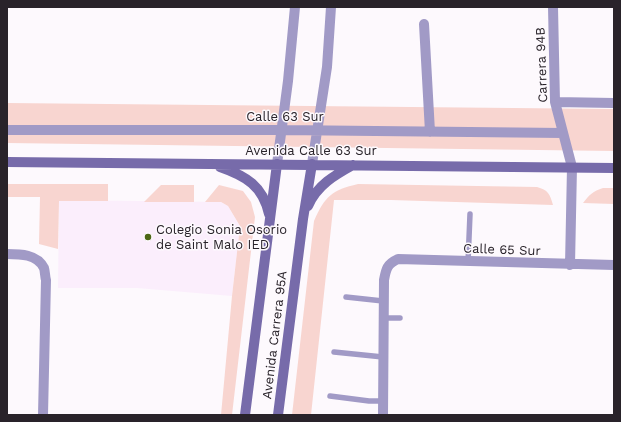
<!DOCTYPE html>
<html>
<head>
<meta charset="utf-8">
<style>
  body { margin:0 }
  #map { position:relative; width:621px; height:422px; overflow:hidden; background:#fdf9fd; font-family:"Work Sans",sans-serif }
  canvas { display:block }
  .frame { position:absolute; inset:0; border:8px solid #29232a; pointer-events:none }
</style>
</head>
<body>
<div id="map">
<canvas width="621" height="422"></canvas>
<div class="frame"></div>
</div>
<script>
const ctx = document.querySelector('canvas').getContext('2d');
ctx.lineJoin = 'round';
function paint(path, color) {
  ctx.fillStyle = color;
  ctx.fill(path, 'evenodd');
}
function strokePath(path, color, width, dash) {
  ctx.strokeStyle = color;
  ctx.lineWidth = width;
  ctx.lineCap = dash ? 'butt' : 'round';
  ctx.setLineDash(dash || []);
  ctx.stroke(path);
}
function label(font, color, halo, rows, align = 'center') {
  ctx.font = font + ' "Work Sans",sans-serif';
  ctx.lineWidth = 3;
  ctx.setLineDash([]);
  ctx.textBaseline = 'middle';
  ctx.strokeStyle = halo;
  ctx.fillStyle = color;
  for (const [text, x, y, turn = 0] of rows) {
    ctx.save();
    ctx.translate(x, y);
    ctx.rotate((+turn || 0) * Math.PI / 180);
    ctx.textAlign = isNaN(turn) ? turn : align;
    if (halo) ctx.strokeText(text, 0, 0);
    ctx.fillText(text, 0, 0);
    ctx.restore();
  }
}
paint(new Path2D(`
  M59,200L221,202L228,206L240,226L232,296L137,288H58Z`), '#fbeefc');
paint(new Path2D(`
  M7,103L614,109V151L7,143Z
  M7,184H108V201H59L58,249L39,244L40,197H7Z
  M358,184L537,187C548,190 550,194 553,205L391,200H334L311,415H292L314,221C325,196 332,190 358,184Z
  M161,185H194V202H144Z
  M219,185L243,191L251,202L255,217L232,415H221L232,296L240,226L228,206L221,202H205Z
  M603,188H614V204L583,203C589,195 593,191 603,188Z`), '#f8d5d0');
strokePath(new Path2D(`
  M468,262L470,214
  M346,297L383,301
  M383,318H400
  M334,352L383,357
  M330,396L369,401H383`), '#a19ac6', 5.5);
strokePath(new Path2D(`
  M553,7L555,102L572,167L570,265
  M424,24L430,132
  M555,102L614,103
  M7,130H282L563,133
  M277,164L288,81L295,7
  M312,164L327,67L331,7
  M7,254C20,254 37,254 44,268C45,271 45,277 46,280L43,415
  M383,415L384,280C386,269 387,264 398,259L614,265`), '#a19ac6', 10);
strokePath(new Path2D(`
  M7,162L614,168
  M220,167C246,176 263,186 269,214
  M308,206C317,185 335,175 353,165
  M245,415L277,164
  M278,415L303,219L312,164`), '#776baa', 10);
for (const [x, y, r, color] of [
  [148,237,4,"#4d6616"]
]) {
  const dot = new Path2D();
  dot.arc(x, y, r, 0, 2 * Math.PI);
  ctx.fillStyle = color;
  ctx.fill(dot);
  strokePath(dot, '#fdf9fd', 1.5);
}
label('13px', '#29232a', '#fdf9fd', [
  ["Carrera 94B",542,65,-92],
  ["Calle 63 Sur",285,117],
  ["Avenida Calle 63 Sur",311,151],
  ["Calle 65 Sur",502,250,2],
  ["Avenida Carrera 95A",275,335,-83]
]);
label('13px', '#29232a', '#fdf9fd', [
  ["Colegio Sonia Osorio",156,230],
  ["de Saint Malo IED",156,245]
], 'left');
</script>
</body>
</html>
